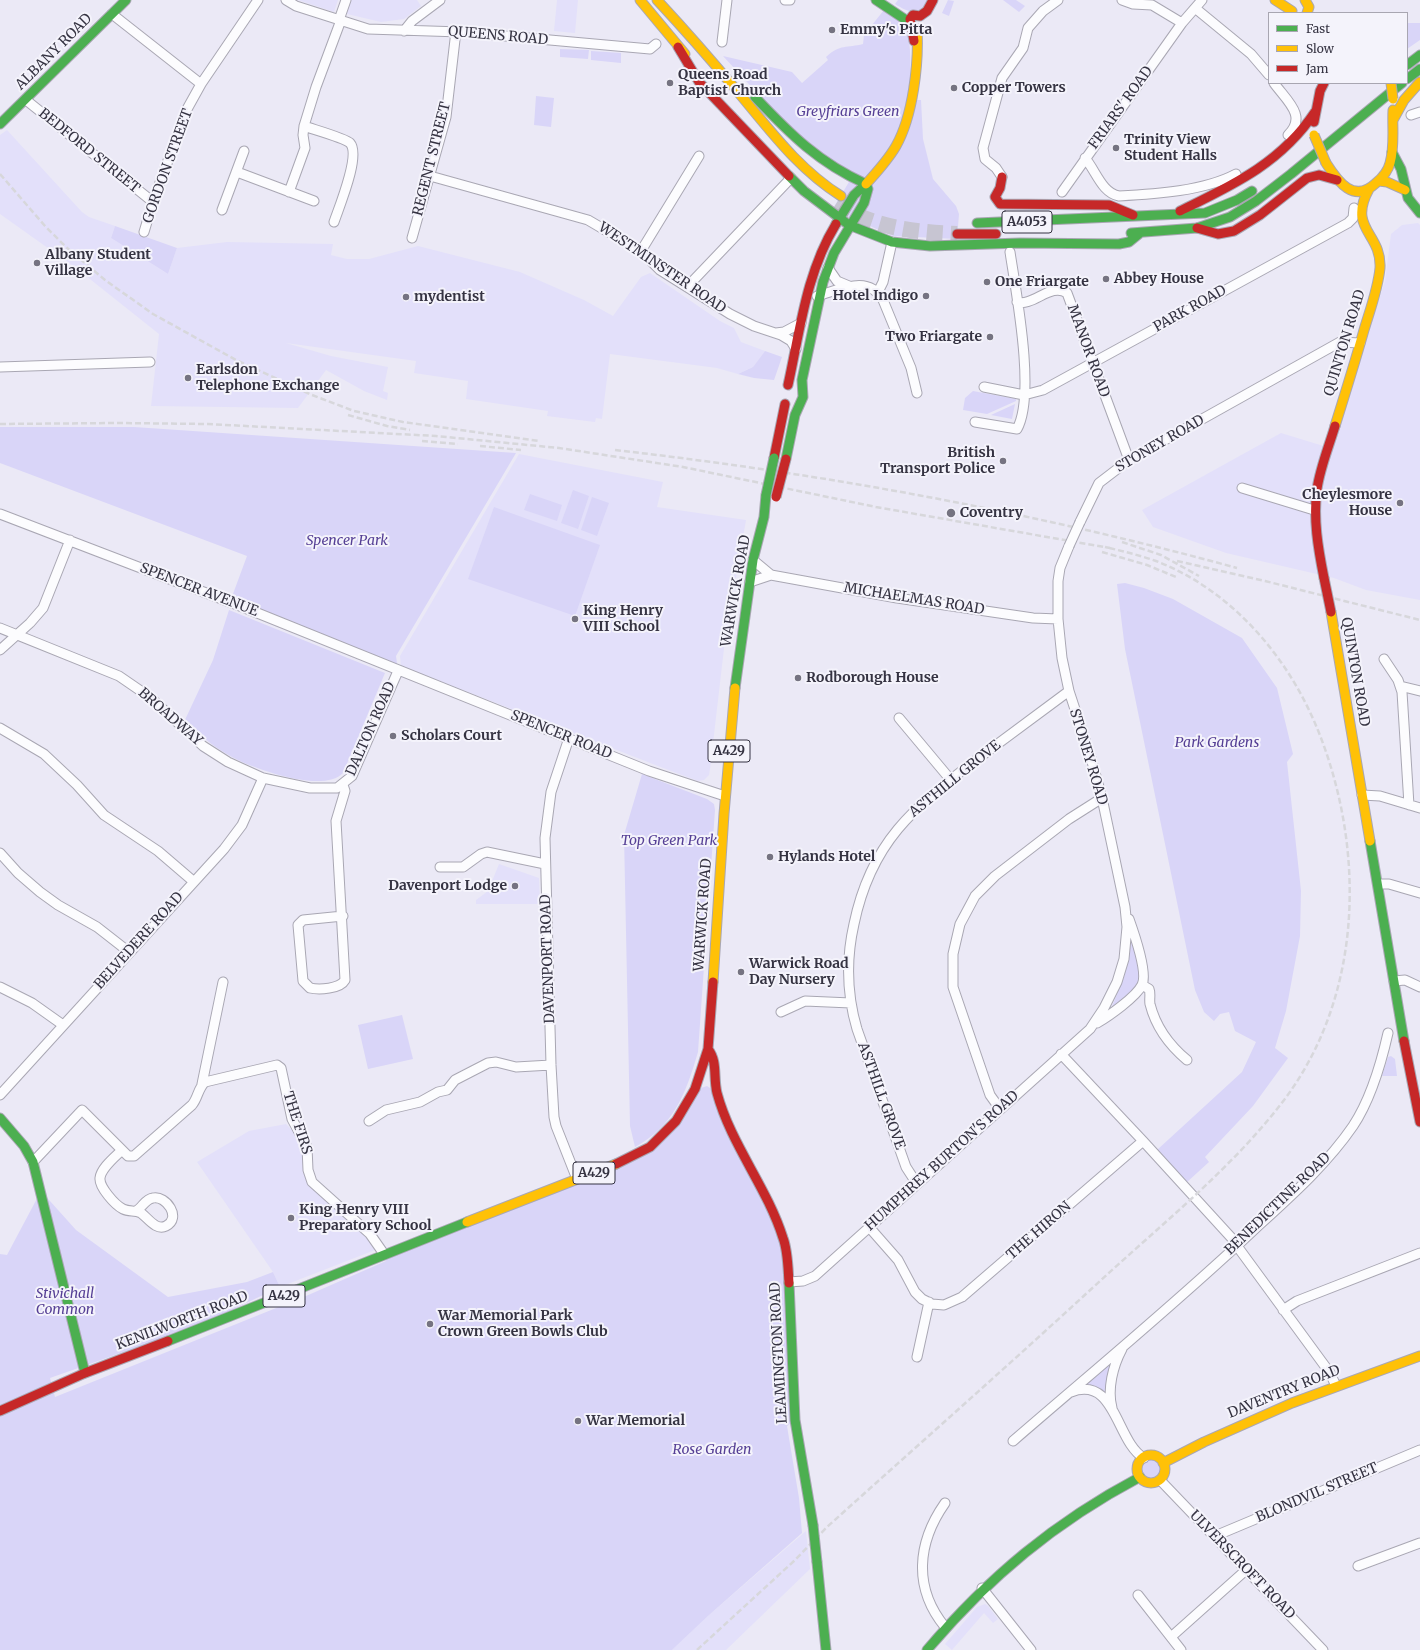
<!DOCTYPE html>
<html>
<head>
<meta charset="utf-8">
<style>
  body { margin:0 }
  #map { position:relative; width:1420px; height:1650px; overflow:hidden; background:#ebe9f6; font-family:Merriweather,serif }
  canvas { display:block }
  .legend { position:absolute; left:1268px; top:12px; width:140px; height:72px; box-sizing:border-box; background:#f4f3fb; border:1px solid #a8a6b1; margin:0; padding:5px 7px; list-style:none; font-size:12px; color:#353342 }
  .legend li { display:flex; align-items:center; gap:8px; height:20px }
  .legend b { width:20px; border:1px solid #a8a6b1 }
</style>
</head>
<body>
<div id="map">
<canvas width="1420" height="1650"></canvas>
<ul class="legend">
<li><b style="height:5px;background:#4caf50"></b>Fast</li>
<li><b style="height:5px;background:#ffc107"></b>Slow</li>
<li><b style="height:5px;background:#c62828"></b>Jam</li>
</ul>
</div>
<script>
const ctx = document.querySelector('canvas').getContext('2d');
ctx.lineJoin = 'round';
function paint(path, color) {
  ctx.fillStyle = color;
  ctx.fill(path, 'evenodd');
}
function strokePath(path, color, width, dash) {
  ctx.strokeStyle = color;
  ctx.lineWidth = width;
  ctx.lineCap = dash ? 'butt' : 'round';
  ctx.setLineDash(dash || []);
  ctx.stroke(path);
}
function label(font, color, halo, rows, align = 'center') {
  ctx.font = font + ' Merriweather,serif';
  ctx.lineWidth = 4;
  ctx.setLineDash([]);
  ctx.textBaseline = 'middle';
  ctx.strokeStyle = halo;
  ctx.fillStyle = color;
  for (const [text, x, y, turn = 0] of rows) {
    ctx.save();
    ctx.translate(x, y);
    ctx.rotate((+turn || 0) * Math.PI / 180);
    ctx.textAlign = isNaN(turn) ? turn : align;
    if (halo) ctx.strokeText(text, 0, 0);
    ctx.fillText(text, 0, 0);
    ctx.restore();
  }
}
paint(new Path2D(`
  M298,0H338L334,12Z
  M347,0H417L421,6L404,19L381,22L343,13Z
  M557,0H578L575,33L554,31Z
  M7,130L82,212L89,217L115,226L111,238L168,274L177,248L227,242L333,244L331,255L347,259H369L418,246L520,272L584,300L613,316L641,277L650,273L720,321L734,328L741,342L765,351L753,367L738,374L717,368L610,354L602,419L596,418L595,422L547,416L548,411L466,399L468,381L414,373L416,361L286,343L331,356L388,367L383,391L388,393L387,400L364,391L326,370L298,408L151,406L159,334L76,268L0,214V135Z
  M1418,223L1420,225V600L1366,590L1334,578L1226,553L1153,527L1142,510L1281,433L1330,448L1385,281L1391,234L1402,225Z
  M519,454L663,482L657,507L746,520L725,640L710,769L709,775L704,780L698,781L658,766L401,666L400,656Z
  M499,864L539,878L540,904H476V900L488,891Z
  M286,1124L297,1135L304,1150L306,1178L309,1184L364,1233L375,1250L280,1287L273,1272L197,1162L249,1131Z
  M806,1531L810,1569L726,1650H672L708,1616Z
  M985,1604L988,1606L998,1619L993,1623L984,1613L952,1650L945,1644L977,1607Z`), '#e3e0fa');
paint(new Path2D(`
  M898,0H930C920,17 909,13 895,4Z
  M948,0L954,1L949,16L942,13Z
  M1003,0H1016L1025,6L1019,12Z
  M884,10C891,15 901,21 905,28C916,47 907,113 906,137L917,100H921L923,139L933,179L956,206L959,214L957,239L893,236L832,210L852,177L805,145L723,56L792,72L802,83L828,60L826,57C840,44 847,48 863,44L864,35Z
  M1407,23H1420V40L1407,49Z
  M560,49L589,50L588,59L560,57Z
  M591,51L621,53V63L591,60Z
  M536,96L554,98L551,127L534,125Z
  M115,226L177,248L168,274L111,238Z
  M765,351L782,357L774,380L754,378L738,374L753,367Z
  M973,391L1016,399V401L987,414L963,410L965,398Z
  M1015,404L1012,419L991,415Z
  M0,427H134L516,453L396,656L398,671L230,602L247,556L0,463Z
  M573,490L589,496L578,529L561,523Z
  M530,494L562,505L557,521L524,510Z
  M592,497L609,503L597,536L581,530Z
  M494,507L600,545L575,616L468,579Z
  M1125,583L1144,588L1173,599L1242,638L1277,688L1293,754L1287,762L1301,891L1300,936L1286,1011L1275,1048L1288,1058L1253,1106L1205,1157L1209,1162L1186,1183L1157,1150L1242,1072L1256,1042L1235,1031L1229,1012L1220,1014L1214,1021L1204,1012L1195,990L1125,649L1117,584Z
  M229,610L385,673L343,773C324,793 262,771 240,761C220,752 201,736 184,722L213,660Z
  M642,774L707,799L714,804L715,810L698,1052C686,1093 674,1126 635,1147L630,1126L624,835Z
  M1132,939C1144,984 1146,980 1110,1011L1124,977Z
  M402,1015L413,1059L368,1069L358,1025Z
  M1391,1056L1395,1059L1397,1076H1382L1388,1057Z
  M707,1086L713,1090L783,1235L795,1420L787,1426L799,1498L802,1533L708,1616L672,1650H0V1254L7,1255L41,1191L76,1230L168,1297L247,1282L273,1272L280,1287L200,1325L50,1378L55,1397L306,1296L386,1261L384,1254L636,1155L701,1088Z
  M1112,1362L1106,1394L1086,1386V1384Z
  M1141 1470a10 10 0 1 1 20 0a10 10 0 1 1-20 0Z`), '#d9d5f8');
strokePath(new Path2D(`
  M836,204C874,228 914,232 957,234`), '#c7c5d2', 16, [16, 8]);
const street = new Path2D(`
  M286,0L296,6L368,29L461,32L650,49L656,44
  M785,0H790
  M1122,0L1133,4L1152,5L1182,23
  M1195,8L1251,54L1269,75
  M112,14L201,84
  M339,20L346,0
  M404,31L412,21L440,0
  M722,42L727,0
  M1274,83C1286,100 1308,116 1288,135
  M26,100L153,202
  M1411,115L1420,112
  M304,126C312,129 345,138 350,143C361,155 339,207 334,222
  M1085,158C1096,171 1102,193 1119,196C1156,194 1204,191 1236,174
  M237,172L314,201
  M430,176L588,220L641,251L660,270L730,314L754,326L781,335L791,341L796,349
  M1002,177L996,168L985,159L983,148L1002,78L1023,48L1028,28L1043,11L1058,0
  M289,192L305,148L303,135L304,126L316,87L341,20
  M1062,192L1182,23L1202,0
  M222,210L244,151
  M144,232L153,202L186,111L201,84L258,0
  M412,238L446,117L456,31
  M641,251L699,156
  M828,268L837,281L849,286
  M688,286L791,178
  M878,292L883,282L892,242
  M817,296C840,290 868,274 883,300L911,368L917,393
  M1017,302C1033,307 1051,282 1067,293L1129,460
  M776,333L784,332L801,323
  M0,367L150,362
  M984,387L1024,395L1043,390L1348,223L1353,218L1354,208
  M975,422L1017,429C1036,395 1016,292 1010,252
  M1242,488L1314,510
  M0,514L240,606L649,771L725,796
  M1080,522L1099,483L1129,460L1340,342L1360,343
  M753,560L771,575
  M750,582L771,575L897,598L1033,618L1058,619
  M0,628L119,676L151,698L203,746L228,762L263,778L310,788H337L352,776L398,671
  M0,650L30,623L43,608L70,540
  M1384,659L1398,680L1402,692L1409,805
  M1400,686L1420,691
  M899,718L950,779
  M0,728L44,754L77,785L104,815L158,851L193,881
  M569,738L551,792L545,838L551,1065L554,1117L556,1126L577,1179
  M1362,795L1380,796L1420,808
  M0,853L18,873L40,892L58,905L97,927L129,952
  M440,867H463L481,854L487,852L545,864
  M1378,884H1389L1420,893
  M343,916L303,920L298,925L303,981L310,988C319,990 340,989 345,980L336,821L345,791L343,785
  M1394,981L1405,980L1420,987
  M1142,985L1149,989C1151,994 1149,999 1150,1004C1156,1028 1169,1045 1187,1060
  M0,987L32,1003L63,1025
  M781,1012L805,1001L851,1003
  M1097,1023C1109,1016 1136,997 1142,985C1148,973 1134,933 1129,919
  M1061,1054L1143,1141L1238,1245
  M202,1084L223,982
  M0,1095L224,849L242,825L263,778
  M1000,1109L990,1095L953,987V954L960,924L975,896L995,876L1069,819L1102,798
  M369,1121L386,1110L420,1102L438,1092L447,1090L455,1080L488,1063L496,1062L516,1067L551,1065
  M122,1150C115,1157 101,1168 100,1178C99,1187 115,1205 123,1209C129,1212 135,1210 141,1213C148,1218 156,1231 166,1226C182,1218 166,1195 153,1198C145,1199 142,1208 136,1211
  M33,1162L82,1110L128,1156H134L192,1105C198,1098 198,1088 205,1082L277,1065L281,1068L292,1119L307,1147L308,1170L312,1182L370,1234L384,1254
  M917,1184L906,1167L857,1029C847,995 846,959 854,924C871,842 913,808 976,760C1007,737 1038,714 1069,691
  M869,1227L898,1260L915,1292L922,1299L932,1304L944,1305L962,1297L1143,1141
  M1237,1246L1330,1373L1336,1386
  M789,1282L803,1281L815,1276L1090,1029L1104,1008L1117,982L1124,959L1127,927L1125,907L1102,798L1091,758L1069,691L1062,658L1058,619V581L1060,568L1069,546
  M1283,1310L1297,1301L1420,1253
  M917,1357L929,1302
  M1071,1392C1116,1375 1116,1442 1144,1458
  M1112,1408C1107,1389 1113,1366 1122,1349
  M1013,1441C1095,1370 1179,1301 1257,1227C1291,1196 1327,1164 1353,1126C1371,1099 1381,1064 1388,1033
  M1160,1480L1323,1650
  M945,1503C917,1543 913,1588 945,1627
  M1215,1536L1420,1450
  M1358,1566L1420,1543
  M982,1588L1031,1650
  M1138,1595L1181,1650
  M1171,1637L1246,1570`);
const fast = new Path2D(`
  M876,0L909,22
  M1407,65L1420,55
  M1407,79L1420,69
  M755,97C790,134 819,163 866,184
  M0,124L126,0
  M1392,152L1401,169L1408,198L1420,213
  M789,176L804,191L849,225L892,242L930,246L1020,243L1119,244L1129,242L1140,233
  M977,223L1205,213L1237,200L1252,191
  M1131,233L1197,228L1230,217L1256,201L1291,174L1402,83
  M786,459L795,415L803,397L802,380L823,282L834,253L864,203L868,189L866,184L854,195L836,224
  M735,688L753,560L764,517L766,495
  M1370,841L1404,1041
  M0,1118L24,1146L33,1162L85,1373
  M789,1283L795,1420L813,1525
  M168,1341L467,1222
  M817,1562L826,1650
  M927,1650C989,1577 1055,1522 1140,1477`);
const slow = new Path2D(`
  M640,0L685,54
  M657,0C685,30 712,61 738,92C770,130 798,169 841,196
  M1275,0L1292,11
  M1305,0L1309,7L1307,13
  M1393,120L1404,100L1420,82
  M1326,163C1338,182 1354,204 1376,183C1382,178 1388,171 1390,163C1395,146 1392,127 1393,110
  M1379,181L1387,182L1405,190
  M866,184C877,172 888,160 896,146C913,116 919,63 917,29
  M1335,426C1345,394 1355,362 1364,330C1370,310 1378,289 1380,268C1382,233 1347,229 1369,189
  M1331,612L1370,841
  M713,982L724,814L735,688
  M467,1222L616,1164
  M1137 1469a14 14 0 1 1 28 0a14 14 0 1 1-28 0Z
  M1163,1463L1204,1442L1292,1403L1420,1356`);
const jam = new Path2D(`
  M914,41L910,19L913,15L920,16L927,11L933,0
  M678,47L699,82L789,176
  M1314,122L1320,91L1324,83
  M1002,177L1000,188L995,197L1000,204L1109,205L1133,215
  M1180,211C1233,185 1281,163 1315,112
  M1197,228L1218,234L1234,231L1260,215L1307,178L1319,175L1337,180
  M957,234H996
  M788,385C800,331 806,273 836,224
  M774,458L785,404
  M1324,578C1318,548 1313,519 1317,489C1320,468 1329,446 1335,426
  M1404,1041L1420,1122
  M708,1049C718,1062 713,1077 717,1093C731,1145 767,1187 783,1238C788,1251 788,1269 789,1283
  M616,1164L650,1147L676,1121L695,1089L708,1049L713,982
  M0,1411L85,1373L168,1341`);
strokePath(street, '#a9a7b3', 11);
strokePath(fast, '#a9a7b3', 11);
strokePath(slow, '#a9a7b3', 11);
strokePath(jam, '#a9a7b3', 11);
strokePath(street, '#fcfcfe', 9);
strokePath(fast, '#4caf50', 9);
strokePath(slow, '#ffc107', 9);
strokePath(jam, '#c62828', 9);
strokePath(new Path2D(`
  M0,174L45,226L66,247L105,280L153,314L236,360L312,395L354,411L403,422L539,441
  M348,415L387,426L410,430
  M0,424L119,423L208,424L436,436L559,448L683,467L876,507L1110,548
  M422,441L458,444
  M480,446L521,450
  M615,450C825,474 1033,512 1237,568
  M1122,542L1161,555L1199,576
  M1102,552L1147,565L1176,577
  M1177,561L1265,581L1420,620
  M697,1650L794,1561L827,1527C918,1445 1010,1364 1100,1281C1163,1223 1236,1165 1287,1096C1362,993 1365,854 1321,738C1292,661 1234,591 1156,561C1139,555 1122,551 1105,547`), '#d7d7db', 2.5, [6, 3]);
const streetBridge = new Path2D(`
  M1069,546L1080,522`);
const fastBridge = new Path2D(`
  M766,495L774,458
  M813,1525L817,1562`);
const slowBridge = new Path2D(`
  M1391,83L1393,99
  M1314,135L1326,163`);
const jamBridge = new Path2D(`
  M776,497L786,459
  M1324,578L1331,612`);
strokePath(streetBridge, '#a9a7b3', 11, []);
strokePath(fastBridge, '#a9a7b3', 11, []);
strokePath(slowBridge, '#a9a7b3', 11, []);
strokePath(jamBridge, '#a9a7b3', 11, []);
strokePath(streetBridge, '#fcfcfe', 9);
strokePath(fastBridge, '#4caf50', 9);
strokePath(slowBridge, '#ffc107', 9);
strokePath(jamBridge, '#c62828', 9);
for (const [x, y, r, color] of [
  [832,30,4,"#757381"],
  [670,83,4,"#757381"],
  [954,88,4,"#757381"],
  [1116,148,4,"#757381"],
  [37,263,4,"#757381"],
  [1106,279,4,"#757381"],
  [987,282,4,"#757381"],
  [926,296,4,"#757381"],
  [406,297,4,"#757381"],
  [990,337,4,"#757381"],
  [188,378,4,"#757381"],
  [1003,461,4,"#757381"],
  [1400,503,4,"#757381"],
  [951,513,5,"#757381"],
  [575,619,4,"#757381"],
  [798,678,4,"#757381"],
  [393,736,4,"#757381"],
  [770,857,4,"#757381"],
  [515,886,4,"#757381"],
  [741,972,4,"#757381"],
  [291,1218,4,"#757381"],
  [430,1324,4,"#757381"],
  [578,1421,4,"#757381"]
]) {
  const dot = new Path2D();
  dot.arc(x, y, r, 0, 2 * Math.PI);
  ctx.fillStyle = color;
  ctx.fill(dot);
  strokePath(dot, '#f4f3fb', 1.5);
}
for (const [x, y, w] of [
  [1027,222,50],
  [729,751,42],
  [594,1173,42],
  [284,1296,42]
]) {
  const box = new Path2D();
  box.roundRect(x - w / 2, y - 11, w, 22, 3);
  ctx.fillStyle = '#f4f3fb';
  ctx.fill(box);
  strokePath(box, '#353342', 1);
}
label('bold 13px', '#353342', null, [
  ["A4053",1027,222],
  ["A429",729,751],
  ["A429",594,1173],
  ["A429",284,1296]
]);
label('bold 14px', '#353342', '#f4f3fb', [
  ["Emmy's Pitta",840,30],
  ["Queens Road",678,75],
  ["Baptist Church",678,91],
  ["Copper Towers",962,88],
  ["Trinity View",1124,140],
  ["Student Halls",1124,156],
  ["Albany Student",45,255],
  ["Village",45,271],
  ["Abbey House",1114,279],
  ["One Friargate",995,282],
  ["Hotel Indigo",918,296,"right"],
  ["mydentist",414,297],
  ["Two Friargate",982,337,"right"],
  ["Earlsdon",196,370],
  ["Telephone Exchange",196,386],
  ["British",995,453,"right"],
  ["Transport Police",995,469,"right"],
  ["Cheylesmore",1392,495,"right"],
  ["House",1392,511,"right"],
  ["Coventry",960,513],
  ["King Henry",583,611],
  ["VIII School",583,627],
  ["Rodborough House",806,678],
  ["Scholars Court",401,736],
  ["Hylands Hotel",778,857],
  ["Davenport Lodge",507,886,"right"],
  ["Warwick Road",749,964],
  ["Day Nursery",749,980],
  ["King Henry VIII",299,1210],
  ["Preparatory School",299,1226],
  ["War Memorial Park",438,1316],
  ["Crown Green Bowls Club",438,1332],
  ["War Memorial",586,1421]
], 'left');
label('14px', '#353342', '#f4f3fb', [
  ["QUEENS ROAD",498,36,5],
  ["ALBANY ROAD",54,52,-45],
  ["FRIARS' ROAD",1121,108,-54],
  ["BEDFORD STREET",89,151,39],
  ["REGENT STREET",432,159,-76],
  ["GORDON STREET",168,166,-70],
  ["WESTMINSTER ROAD",662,268,34],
  ["PARK ROAD",1190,309,-29],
  ["QUINTON ROAD",1345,343,-73],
  ["MANOR ROAD",1088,351,70],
  ["STONEY ROAD",1160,444,-30],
  ["SPENCER AVENUE",199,590,21],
  ["WARWICK ROAD",736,591,-80],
  ["MICHAELMAS ROAD",914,599,9],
  ["QUINTON ROAD",1355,672,80],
  ["BROADWAY",170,717,41],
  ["DALTON ROAD",371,729,-66],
  ["SPENCER ROAD",561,735,22],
  ["STONEY ROAD",1088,757,73],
  ["ASTHILL GROVE",955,779,-39],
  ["WARWICK ROAD",703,915,-86],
  ["BELVEDERE ROAD",139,941,-48],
  ["DAVENPORT ROAD",548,959,-92],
  ["ASTHILL GROVE",881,1096,70],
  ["THE FIRS",297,1123,72],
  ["HUMPHREY BURTON'S ROAD",942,1161,-42],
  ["BENEDICTINE ROAD",1278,1204,-44],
  ["THE HIRON",1039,1231,-41],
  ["KENILWORTH ROAD",182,1321,-21],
  ["LEAMINGTON ROAD",779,1353,-93],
  ["DAVENTRY ROAD",1284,1392,-22],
  ["BLONDVIL STREET",1317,1493,-23],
  ["ULVERSCROFT ROAD",1242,1565,46]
]);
label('italic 14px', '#553f95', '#f4f3fb', [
  ["Greyfriars Green",848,112],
  ["Spencer Park",347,541],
  ["Park Gardens",1217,743],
  ["Top Green Park",669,841],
  ["Stivichall",65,1294],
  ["Common",65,1310],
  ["Rose Garden",712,1450]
]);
</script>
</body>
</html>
